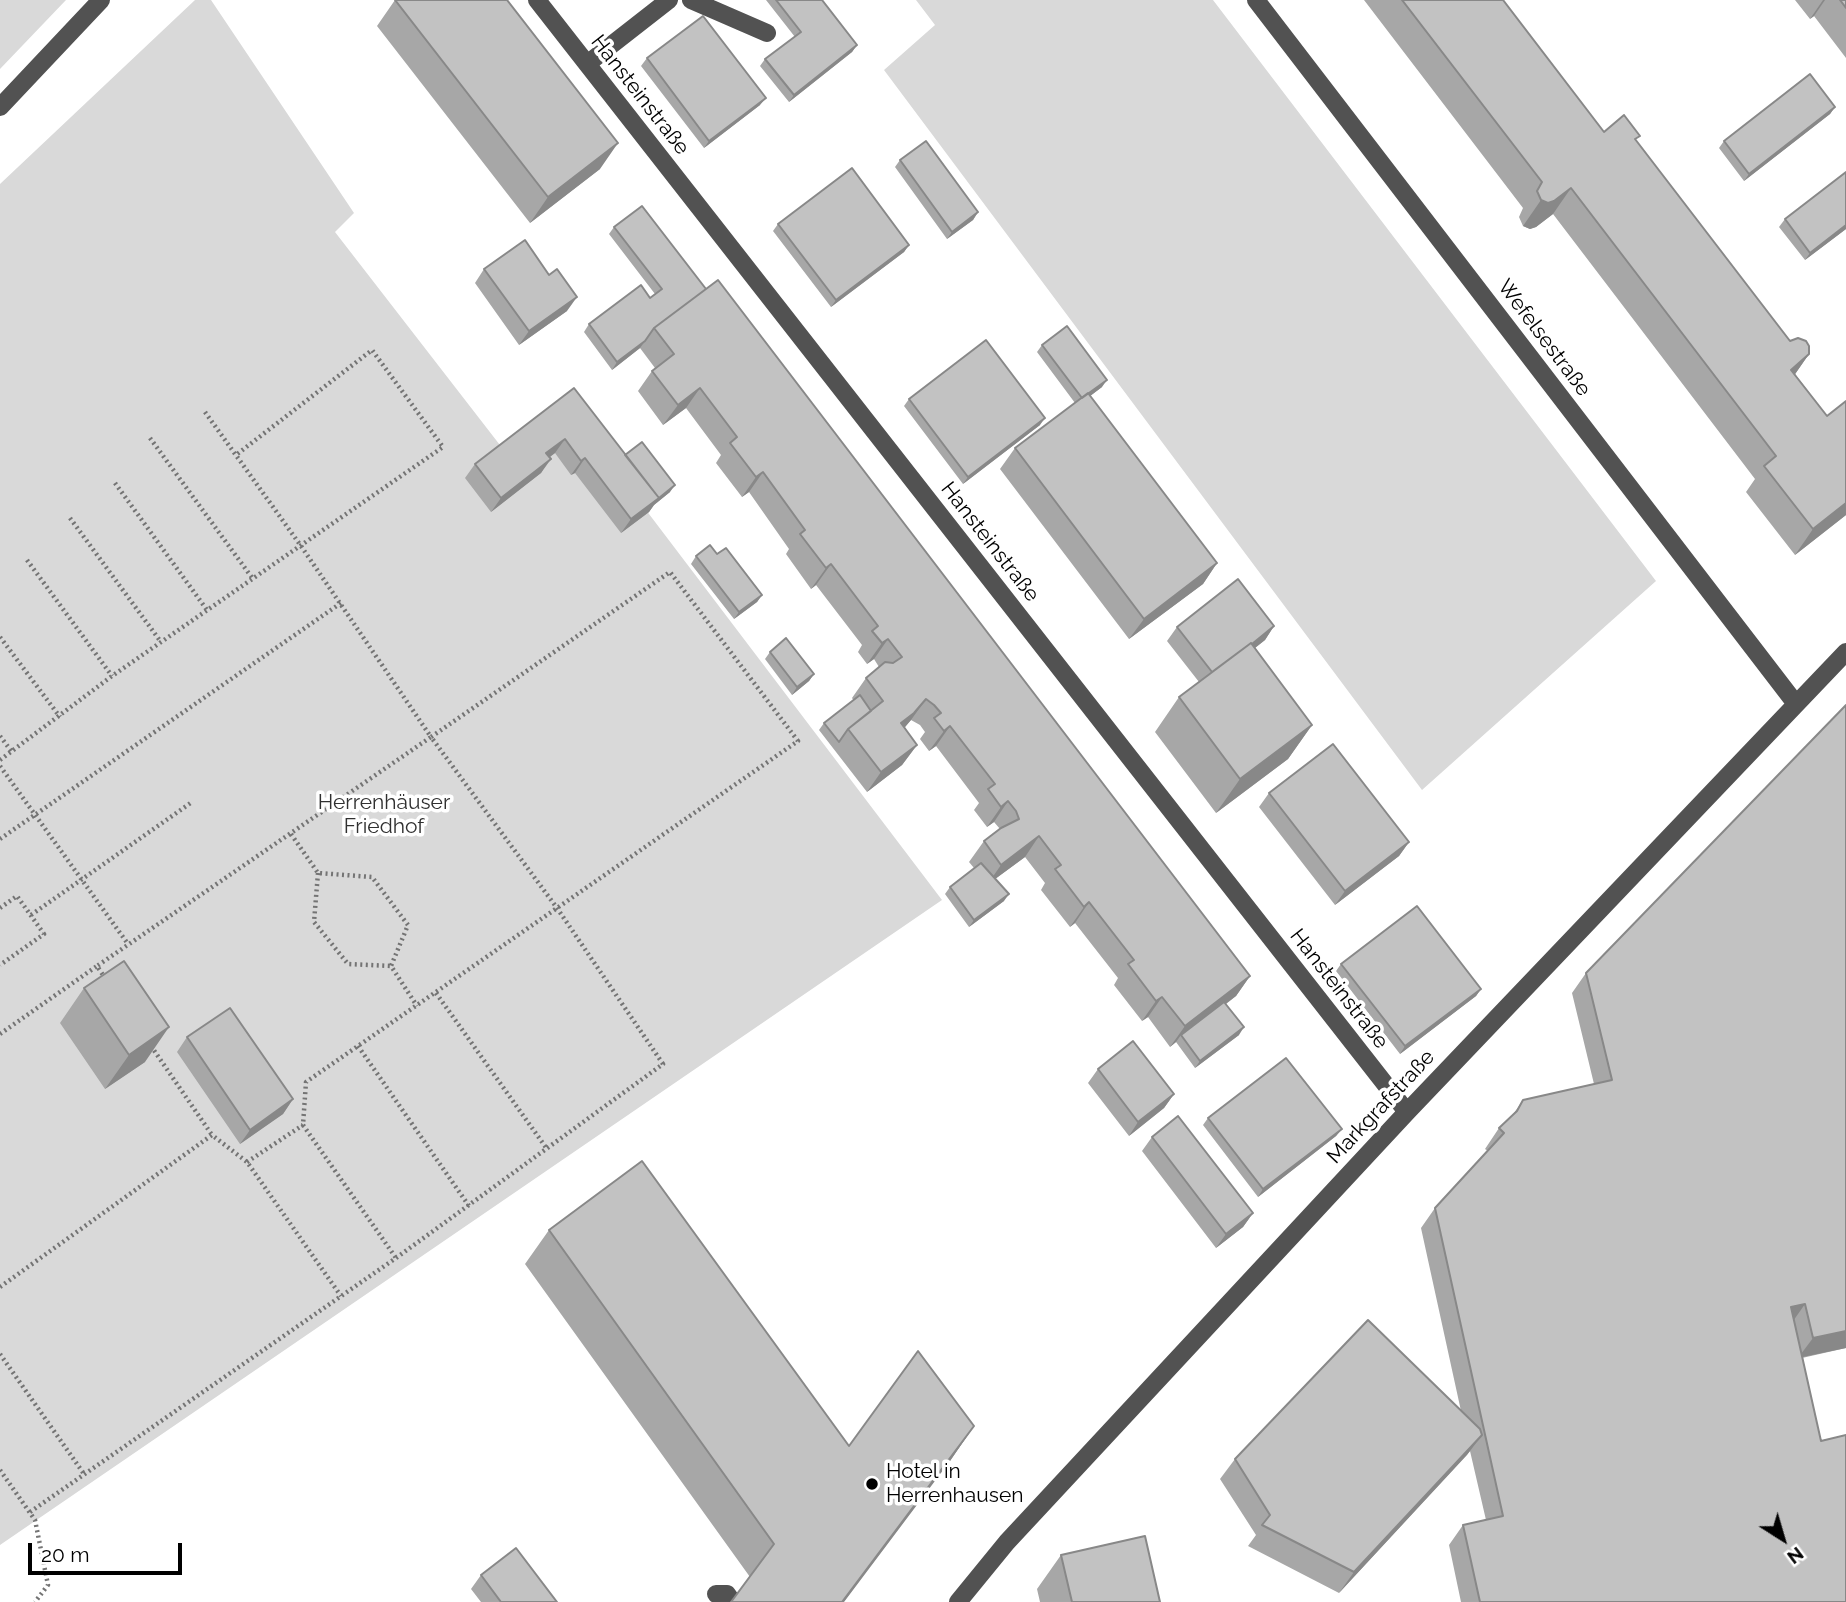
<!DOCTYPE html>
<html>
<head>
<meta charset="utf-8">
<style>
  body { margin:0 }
  #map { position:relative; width:1846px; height:1602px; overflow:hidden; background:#fff; font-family:Raleway,sans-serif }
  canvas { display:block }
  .north { position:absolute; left:1748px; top:1504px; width:70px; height:70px; -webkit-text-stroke:5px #fff; paint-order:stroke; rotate:143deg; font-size:19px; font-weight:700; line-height:28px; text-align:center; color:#000 }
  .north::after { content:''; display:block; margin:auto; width:24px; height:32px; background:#000; clip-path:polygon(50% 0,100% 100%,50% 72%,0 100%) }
  .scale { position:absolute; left:28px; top:1543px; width:154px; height:32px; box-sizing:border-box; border:4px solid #000; border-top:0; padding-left:9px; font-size:21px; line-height:24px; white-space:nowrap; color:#000; -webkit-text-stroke:5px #fff; paint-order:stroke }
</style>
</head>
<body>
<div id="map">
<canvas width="1846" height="1602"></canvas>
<div class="north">N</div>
<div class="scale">20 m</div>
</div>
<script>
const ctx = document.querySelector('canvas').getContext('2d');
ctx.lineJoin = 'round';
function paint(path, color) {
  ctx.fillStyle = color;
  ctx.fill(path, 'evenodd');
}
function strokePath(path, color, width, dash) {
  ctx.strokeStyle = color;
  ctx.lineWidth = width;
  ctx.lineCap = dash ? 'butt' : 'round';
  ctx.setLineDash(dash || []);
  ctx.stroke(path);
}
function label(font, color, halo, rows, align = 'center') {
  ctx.font = font + ' Raleway,sans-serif';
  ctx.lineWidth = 7;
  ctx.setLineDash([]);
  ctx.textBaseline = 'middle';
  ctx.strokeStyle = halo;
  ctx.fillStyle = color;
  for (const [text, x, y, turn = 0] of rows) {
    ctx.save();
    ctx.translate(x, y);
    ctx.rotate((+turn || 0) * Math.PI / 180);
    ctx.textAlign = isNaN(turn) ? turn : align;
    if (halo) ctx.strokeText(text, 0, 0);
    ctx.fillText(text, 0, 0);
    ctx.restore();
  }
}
paint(new Path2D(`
  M0,0H66L0,69Z
  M195,0H211L354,213L335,232L503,449L564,402L942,900L0,1545V184Z
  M916,0H1213L1656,581L1422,790L884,70L935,25Z`), '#d9d9d9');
strokePath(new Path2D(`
  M205,412L301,546L431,737L670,572L798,741L306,1082L303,1125L396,1258
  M150,438L253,579
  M115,483L207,610
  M70,518L161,642
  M27,560L112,676
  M0,637L60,717
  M0,736L12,752
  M0,760L112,676L443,447L372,350L236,455
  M0,766L128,944
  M291,834L318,873L372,877L408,925L391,966L417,1006
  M0,839L341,603
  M318,873L314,922L348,964L391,966
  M0,908L17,896L44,934L0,965
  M31,915L192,802
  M436,993L547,1149
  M0,1034L97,966
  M151,1046L212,1135
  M358,1046L469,1206
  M247,1162L303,1125
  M0,1287L212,1135L247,1162L341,1296
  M0,1354L84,1474
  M0,1470L35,1520L48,1585L35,1602
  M30,1512L396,1258L663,1064L557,908L431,737L97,966L105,978`), '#747474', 4.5, [2, 3.5]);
strokePath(new Path2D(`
  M537,0L1407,1112
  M691,0L767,33
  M1256,0L1796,704
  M587,64L669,0
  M0,107L101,0
  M716,1594H727L732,1601
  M958,1602L1007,1542L1407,1112L1846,652`), '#525252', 18);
paint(new Path2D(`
  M395,0L600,169L530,223L377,26Z
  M766,0H822L857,45L852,52L789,102L760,66L765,59L795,37Z
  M1364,0H1503L1604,132L1636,141L1790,341L1809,354L1795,374L1827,416L1846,401V515L1795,555L1746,492L1755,479L1553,214L1536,227L1530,229L1523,226L1519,217L1523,208Z
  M1795,0H1846V58L1814,16L1810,19Z
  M647,58L760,105L704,148L641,66Z
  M1835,107L1830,114L1744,181L1719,148L1724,141Z
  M900,160L978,212L973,220L947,239L895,167Z
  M1846,172V229L1805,260L1779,227L1785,219Z
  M778,224L909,245L904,252L831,307L773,231Z
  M614,227L706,289L1250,976L1236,996L1226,1004L1239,1035L1195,1068L1176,1042L1170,1047L1148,1017L1142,1021L1114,985L1118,978L1075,923L1070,927L1041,890L1045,883L1025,857L995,879L1004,901L969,927L945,894L950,887L974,868L969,862L984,841L1000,829L994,822L987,827L974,810L979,803L936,746L929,751L920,739L925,732L920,725L911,720L904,728L917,745L902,765L867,792L819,730L824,723L854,701L852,698L866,678L879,667L874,659L867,664L858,652L862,645L816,585L811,589L786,554L789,549L749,492L742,497L716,463L721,455L686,408L663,425L638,391L652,371L655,368L640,348L612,370L584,332L589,324L650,298L655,294L609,234Z
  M484,269L567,311L519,345L475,283Z
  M1042,345L1102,387L1090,396L1217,563L1203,584L1129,639L1000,469L1015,448L1075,403L1037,352Z
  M574,388L625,455L670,492L654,505L649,512L621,533L575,473L571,475L555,453L550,457L541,473L491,512L465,478L475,464Z
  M909,399L1040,425L963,484L904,406Z
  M717,554L762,595L757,602L734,619L691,564L696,556Z
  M1274,626L1265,640L1255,648L1312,725L1288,759L1216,813L1155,732L1179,697L1199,682L1167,641L1177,627Z
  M770,652L814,674L809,681L792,695L765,659Z
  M1269,793L1409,842L1399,856L1335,905L1259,807Z
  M1341,964L1481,989L1476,996L1400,1054L1336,971Z
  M1586,973L1846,1348L1802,1358L1846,1602H1461L1449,1545L1463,1525L1486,1520L1470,1451L1339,1593L1248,1546L1256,1535L1220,1479L1235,1459L1461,1411L1421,1228L1435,1208L1488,1151L1485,1149L1499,1128L1512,1116L1523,1100L1594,1084L1572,993Z
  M84,988L145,1062L105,1089L60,1023Z
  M187,1037L293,1099L283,1114L240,1144L177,1052Z
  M1098,1069L1174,1094L1164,1108L1129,1136L1088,1083Z
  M1208,1118L1342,1129L1336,1136L1258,1197L1203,1125Z
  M1152,1137L1253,1213L1243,1227L1216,1248L1142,1151Z
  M549,1230L849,1446L974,1426L950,1461L750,1577L525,1264Z
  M1061,1555L1160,1602H1040L1037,1589Z
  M481,1575L557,1602H481L471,1589Z`), '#a7a7a7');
paint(new Path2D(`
  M1823,0H1825L1814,16L1810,19Z
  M857,45L852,52L789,102L794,95Z
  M766,98L760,105L704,148L709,141Z
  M1835,107L1830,114L1744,181L1749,174Z
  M618,143L600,169L530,223L548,197Z
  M1571,188L1553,214L1536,227L1530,229L1523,226L1541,200Z
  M978,212L973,220L947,239L952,232Z
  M1846,225V229L1805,260L1810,253Z
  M909,245L904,252L831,307L836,300Z
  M577,297L567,311L519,345L529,331Z
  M645,341L640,348L612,370L617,362Z
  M1809,354L1791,380V370Z
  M1107,380L1102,387L1077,406L1082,398Z
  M700,388L686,408L663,425L678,405Z
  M1045,418L1040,425L963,484L968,477Z
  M565,439L555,453L536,467L546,453Z
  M585,458L575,473L571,475L581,461Z
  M551,459L541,473L491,512L501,498Z
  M763,472L749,492L742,497L756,477Z
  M675,485L670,492L654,505L649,512L621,533L631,519Z
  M1846,503V515L1795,555L1813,529Z
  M1217,563L1203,584L1129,639L1144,619Z
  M831,564L816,585L811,589L826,568Z
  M762,595L757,602L734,619L739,612Z
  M1274,626L1265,640L1204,688L1213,674Z
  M888,639L874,659L867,664L882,643Z
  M814,674L809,681L792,695L797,687Z
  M926,699L911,720L900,733L901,723Z
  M1312,725L1288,759L1216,813L1240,779Z
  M950,726L936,746L929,751L944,731Z
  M917,745L902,765L867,792L881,772Z
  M1008,801L994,822L987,827L1001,807Z
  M1039,836L1025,857L987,885L1001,865Z
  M1409,842L1399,856L1335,905L1345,891Z
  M1009,894L1004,901L969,927L974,920Z
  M1089,902L1075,923L1070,927L1084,907Z
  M1250,976L1236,996L1182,1037L1181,1035L1176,1042L1170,1047L1185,1026Z
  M1481,989L1476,996L1400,1054L1405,1046Z
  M1162,997L1148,1017L1142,1021L1156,1001Z
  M169,1027L145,1062L105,1089L129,1055Z
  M1244,1027L1239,1035L1195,1068L1200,1061Z
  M1174,1094L1164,1108L1129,1136L1138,1122Z
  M293,1099L283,1114L240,1144L250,1130Z
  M1342,1129L1336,1136L1258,1197L1263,1189Z
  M1253,1213L1243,1227L1216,1248L1226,1234Z
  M1805,1304L1791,1324V1307Z
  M1846,1331V1348L1798,1358L1813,1338Z
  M974,1426L950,1461L844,1602H842Z
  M1482,1435L1467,1455L1339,1593L1354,1572Z`), '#888');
const building = new Path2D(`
  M395,0H507L618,143L548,197Z
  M776,0H822L857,45L794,95L765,59L801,32Z
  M1402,0H1503L1604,132L1624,115L1640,136L1635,139L1790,341L1798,338L1806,341L1809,346V354L1791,370L1827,416L1846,401V503L1813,529L1764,466L1776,456L1571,188L1554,201L1548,203L1541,200L1537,191L1542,182Z
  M1840,0H1846V8Z
  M703,16L766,98L709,141L647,58Z
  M1810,74L1835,107L1749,174L1724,141Z
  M926,141L978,212L952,232L900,160Z
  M852,168L909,245L836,300L778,224Z
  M1846,172V225L1810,253L1785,219Z
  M642,206L706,289L654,328L645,341L617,362L589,324L641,285L650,298L662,289L614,227Z
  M525,240L549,275L557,269L577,297L529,331L484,269Z
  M718,280L1250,976L1185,1026L1162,997L1156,1001L1128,964L1134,960L1089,902L1084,907L1055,869L1061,865L1039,836L1001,865L984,841L1001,828L1019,819L1016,811L1008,801L1001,807L988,789L995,784L950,726L944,731L934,718L941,713L934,705L926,699L914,713L901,723L917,745L881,772L848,729L883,701L866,678L885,662L893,663L902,657L888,639L882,643L872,631L878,626L831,564L826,568L800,534L805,530L763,472L756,477L730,443L737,437L700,388L678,405L652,371L674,354L654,328Z
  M1067,326L1107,380L1082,398L1042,345Z
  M986,340L1045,418L968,477L909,399Z
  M574,388L659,498L631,519L585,458L581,461L565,439L546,453L551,459L501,498L475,464Z
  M1088,393L1217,563L1144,619L1015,448Z
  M642,442L675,485L659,498L625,455Z
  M710,545L717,554L726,548L762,595L739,612L696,556Z
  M1238,579L1274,626L1252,644L1251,643L1212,672L1177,627Z
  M786,638L814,674L797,687L770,652Z
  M1251,643L1312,725L1240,779L1179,697Z
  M860,695L871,711L848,729L839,742L824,723Z
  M1846,705V1331L1813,1338L1805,1304L1791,1307L1821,1441L1846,1435V1602H1480L1463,1525L1503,1516L1435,1208L1504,1133L1499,1128L1517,1111L1523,1100L1612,1080L1586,973Z
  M1333,744L1409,842L1345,891L1269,793Z
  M981,863L1009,894L974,920L950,887Z
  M1417,906L1481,989L1405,1046L1341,964Z
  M124,961L169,1027L129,1055L84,988Z
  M1224,1002L1244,1027L1200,1061L1181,1035Z
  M230,1008L293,1099L250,1130L187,1037Z
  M1133,1041L1174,1094L1138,1122L1098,1069Z
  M1286,1058L1342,1129L1263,1189L1208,1118Z
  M1178,1116L1253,1213L1226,1234L1152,1137Z
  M642,1161L849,1446L918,1351L974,1426L842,1602H731L774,1544L549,1230Z
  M1368,1320L1480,1429L1482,1435L1354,1572L1262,1525L1270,1515L1235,1459Z
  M1145,1536L1160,1602H1072L1061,1555Z
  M516,1548L557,1602H501L481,1575Z`);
paint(building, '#c2c2c2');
strokePath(building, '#888', 2);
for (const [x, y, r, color] of [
  [872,1484,7,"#000"]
]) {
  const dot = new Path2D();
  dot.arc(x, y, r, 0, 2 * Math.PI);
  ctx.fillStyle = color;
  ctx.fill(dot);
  strokePath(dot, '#fff', 2.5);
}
label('21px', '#000', '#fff', [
  ["Hansteinstraße",640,95,52],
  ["Wefelsestraße",1544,338,53],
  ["Hansteinstraße",990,542,52],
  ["Hansteinstraße",1339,989,52],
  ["Markgrafstraße",1381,1107,-47]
]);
label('21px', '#303030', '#fff', [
  ["Herrenhäuser",384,803],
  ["Friedhof",384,827]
]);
label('21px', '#000', '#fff', [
  ["Hotel in",886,1472],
  ["Herrenhausen",886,1496]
], 'left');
</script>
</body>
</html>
